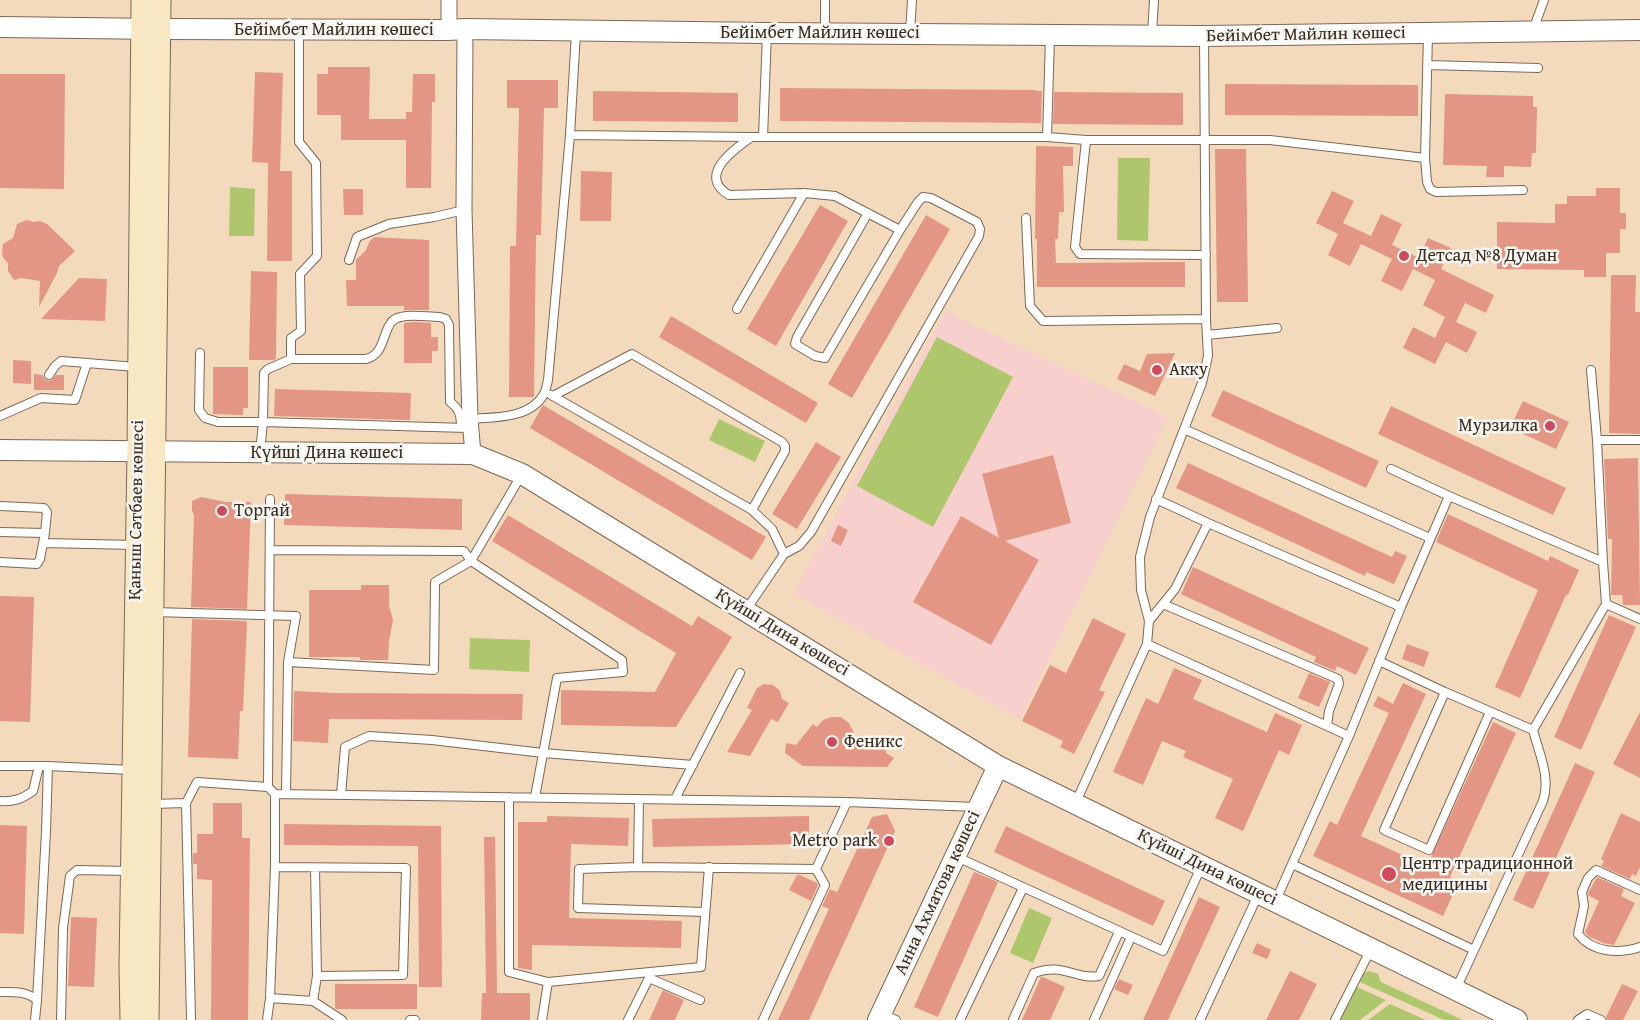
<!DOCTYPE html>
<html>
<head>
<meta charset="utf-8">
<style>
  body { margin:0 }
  canvas { display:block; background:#f4dabd }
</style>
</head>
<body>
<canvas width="1640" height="1020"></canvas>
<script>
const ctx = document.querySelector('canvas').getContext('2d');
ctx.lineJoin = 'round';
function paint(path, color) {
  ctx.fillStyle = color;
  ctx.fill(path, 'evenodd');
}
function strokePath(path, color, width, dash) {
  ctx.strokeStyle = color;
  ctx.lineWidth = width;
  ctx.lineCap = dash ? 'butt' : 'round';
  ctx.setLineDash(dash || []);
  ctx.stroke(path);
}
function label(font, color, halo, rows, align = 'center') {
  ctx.font = font + ' "Gentium Book Plus",serif';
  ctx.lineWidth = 5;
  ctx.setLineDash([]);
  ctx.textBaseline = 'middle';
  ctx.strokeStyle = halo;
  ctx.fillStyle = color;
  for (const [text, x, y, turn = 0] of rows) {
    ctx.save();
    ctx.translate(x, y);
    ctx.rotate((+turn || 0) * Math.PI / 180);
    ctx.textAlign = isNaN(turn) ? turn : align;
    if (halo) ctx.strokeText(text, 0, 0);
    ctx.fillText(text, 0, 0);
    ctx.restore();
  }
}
paint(new Path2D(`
  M945,311L1168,417L1020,719L793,594Z`), '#f7d0cd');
paint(new Path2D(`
  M1118,158H1150L1148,241L1117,240Z
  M230,187L255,189L254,236H229Z
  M937,337L1013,377L933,527L857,486Z
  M719,419L765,441L755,462L709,440Z
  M470,638L530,640L529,672L469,669Z
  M1029,908L1052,918L1033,963L1010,953Z
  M1369,971L1378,974L1381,982L1463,1020H1444L1360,982L1364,973Z
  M1357,987L1386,1000L1360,1020H1340Z
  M1390,1004L1426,1020H1368Z`), '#afc76c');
paint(new Path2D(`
  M328,67H370L369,119H406V112H412L413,74H435V102H432L431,188H406V140H341V115H317V74H328Z
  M255,72L283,73L280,171H292V261H267L268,163L252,162Z
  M0,74H65L64,189L0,188Z
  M507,80H558V108H544L541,235H536L534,397H509L510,246H516L519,108H507Z
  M1225,84L1418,85V116L1225,115Z
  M780,88L1036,90V91H1042L1041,123L780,121Z
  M593,91L738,93V122L593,121Z
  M1054,92L1183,93V125L1053,124Z
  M1445,94L1533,96V107H1537L1536,153H1532L1531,167L1504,166V177H1486L1487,166L1443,165Z
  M1036,146L1073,147V166H1063L1064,212H1059L1058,239H1055L1056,263L1185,262V287H1037V239H1035Z
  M1215,149H1246L1248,302H1217Z
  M581,171L612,172L611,221H580Z
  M1596,188H1620V213H1626V229H1620V253H1606V277H1584V270L1497,269V222L1555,223V204H1567V196H1596Z
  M343,189H363V215H344Z
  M1332,191L1354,201L1343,223L1371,236L1381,214L1402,224L1392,245L1419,258L1428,238L1451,248L1441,269L1494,295L1486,313L1465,303L1456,322L1477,332L1467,353L1446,342L1435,364L1403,348L1413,327L1435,338L1445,317L1423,305L1435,280L1413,269L1402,291L1381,281L1392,259L1361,244L1350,266L1328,255L1338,234L1316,223Z
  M820,205L848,221L776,346L747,329Z
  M926,215L950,229L852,398L828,384Z
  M27,220L34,222L40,221L47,224L75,251L59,266L57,273L39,307L40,281L21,278L14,280L8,271V263L4,259L2,254L3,244L13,238L17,224Z
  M374,237L429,240V310H404V306H347L346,280H356V260L366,250L369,242Z
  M251,271L277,272L276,359L273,360H249Z
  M1611,275H1636L1635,312H1640V434L1609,433Z
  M79,278L107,279L105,321L41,319Z
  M671,316L818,403L806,423L659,337Z
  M415,322L431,323V337H438V351H432V363H404V323Z
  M1175,353L1155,396L1117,379L1124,364L1140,371L1147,354Z
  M13,360L31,361V384L13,383Z
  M213,367H248V408H243V415L213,414Z
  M34,374L43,375L45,380L49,381L52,380L56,375H64V390H34Z
  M275,389L411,393L410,420L274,416Z
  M1223,390L1379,461L1366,488L1211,416Z
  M1523,401L1569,422L1556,449L1510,428Z
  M543,405L766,537L752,560L530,428Z
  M1391,406L1566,488L1553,515L1378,434Z
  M816,442L841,457L797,529L772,514Z
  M1053,455L1071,523L1005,541L1039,560L991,645L913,602L961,516L999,538L982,474Z
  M1638,458L1640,605H1623L1622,595H1611L1612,539H1608L1604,459Z
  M1188,463L1392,557L1395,551L1407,556L1394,584L1366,572L1365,576L1176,488Z
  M285,494L462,499V530L284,525Z
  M201,497L226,502H251L247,609L191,607L194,515L192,511V501Z
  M1448,514L1548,561L1550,556L1579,570L1568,595L1564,594L1566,595L1520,698L1495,687L1538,590L1436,542Z
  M508,515L692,626L698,616L732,637L676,727L561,725V690L655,692L676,653L492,541Z
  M838,525L848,530L841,546L831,541Z
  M1193,567L1369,648L1356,675L1337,666L1335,671L1314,662L1316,657L1181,594Z
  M361,585H389V606L393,620L389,641L388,660H360V657H309V590H361Z
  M0,596L34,597L30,722L0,721Z
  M1609,615L1636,627L1581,750L1554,737Z
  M1093,618L1126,634L1099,690L1105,692L1074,754L1060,747L1063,741L1022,721L1050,665L1066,673Z
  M192,619L246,621L247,623L243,711H240L238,759L188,757Z
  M1407,644L1429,652L1424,667L1402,659Z
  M1174,668L1202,680L1193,699L1267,732L1275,713L1302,725L1289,755L1279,750L1243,831L1215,818L1233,779L1183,757L1186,751L1162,741L1143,785L1113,772L1146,698L1158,704Z
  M1309,673L1330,682L1319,707L1298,698Z
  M1403,683L1426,694L1361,836L1427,866L1493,722L1516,733L1450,877L1459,881L1443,916L1313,856L1330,821L1337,825L1389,713L1373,706L1378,696L1393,704Z
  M764,684L773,685L780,691L782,699L789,703L778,722L771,719L750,756L727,752L752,710L747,708L757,688Z
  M294,691L333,693L523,694L522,720L329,719L328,743L293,741Z
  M1640,712V778L1613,764Z
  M831,717H841L849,723L854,733V739L873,746L875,742L885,746L886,753L894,758L887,767L803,766L785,753L786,743L796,745L813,724L817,727L823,720Z
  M1575,763L1595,772L1533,909L1513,900Z
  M213,803H242V838H250L248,1020H211L212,880L197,879V864H193V853H197V834H213Z
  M1621,813L1640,822V867L1636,876L1632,874L1630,879L1601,866L1604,861L1601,859Z
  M887,814L895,831L809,1020H778L829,909L822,906L830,889L837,892L872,817Z
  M547,816L629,818L628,846L571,844L569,918L682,921L681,948L532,945V970L518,968V822H547Z
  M809,816V844L653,847L652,819Z
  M284,824L441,826L442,987H419L418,846L284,845Z
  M0,825L27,826L24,934L0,933Z
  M1006,826L1165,901L1153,926L994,852Z
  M484,837H495L497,993H530V1020H481L482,993H486Z
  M974,872L998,882L938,1017L914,1007Z
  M797,875H800L817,883L818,885L811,901L789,890Z
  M1597,877L1624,889L1621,896L1635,903L1614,945L1603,943L1588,936L1585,932L1599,901L1589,896L1588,893Z
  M1199,897L1220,907L1168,1020H1143Z
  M71,917L97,918L94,987L68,986Z
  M1257,943L1271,950L1267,959L1252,953Z
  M1290,971L1317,984L1299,1020H1266Z
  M1041,977H1043L1065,987L1050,1020H1022Z
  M1119,979L1133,985L1128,995L1114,989Z
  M335,984H417V1009H336L335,1008Z
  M1622,984L1638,991L1623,1020H1607L1606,1017Z
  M663,990L684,1000L675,1020H649Z`), '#e39684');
const service = new Path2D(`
  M1533,30L1544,0
  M299,31V142L316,163L317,256L300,274L301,331L291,338V359H366C389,354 380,320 401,317C413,314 427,317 440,317L446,319L449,325L450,402C460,409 461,416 461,428
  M825,32V0
  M910,33L912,0
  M1152,34L1154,0
  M1428,34L1425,158L1427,182L1430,189L1436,192L1523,190
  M1427,65L1538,68
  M570,135L750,137H1047L1086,140H1270L1425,158
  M763,137L767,33
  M1047,137L1050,37
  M750,138C733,150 697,176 729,195L804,193L835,196L900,230
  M1086,140L1075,247L1080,254L1206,255
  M1026,218L1030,306L1043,321L1206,319
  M349,260L357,237L389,224L434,217L464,210
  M737,309L804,193
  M1207,335L1277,328
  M200,353L199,410L205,418L218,422H263L466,428
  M1591,370L1597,440
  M49,375L55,366L61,361L87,363
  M551,395L752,510L772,529L784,554
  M553,396L632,354L782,442L785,446V451L752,510
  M0,416L41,398L75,400L87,363L136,367
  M470,419C495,417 530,419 544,394C546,390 547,384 548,380L570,135L576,32
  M1184,429L1430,538
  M260,452L263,422L264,373L268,369L291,359
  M1391,469L1449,496
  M522,474L471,561L622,660L623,672L557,678L535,797
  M1156,499L1208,523
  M0,506L44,508L47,512L45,533
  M0,532L45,533L40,559L37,564L0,562
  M44,543L135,545
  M270,550L464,551L471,561L435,582L434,670L288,662
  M1603,562L1606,604
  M1163,604L1338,679L1339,684L1329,711L1327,726
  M1401,607L1449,496L1603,562L1597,440H1640
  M746,610L784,554L799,546L811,532L979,236L980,229L977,222L931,198L923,197L918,202L900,230L825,358L815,356L795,344L797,337L868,213
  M154,612L296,616L288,662L286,794
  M1149,621L1175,589L1208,523L1401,607L1349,736L1276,900
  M1147,644L1349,736
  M1379,661L1445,692L1533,730
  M1445,692L1384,830L1429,850L1490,712
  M0,766H48L132,770
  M268,787L270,499
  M341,795L345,747L369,736L432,740L543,753L693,765
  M509,797V972L548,982L542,1020
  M675,799L740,673
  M0,801C13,802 22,799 33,791L39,766
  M1076,802L1147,644L1149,621L1141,590L1140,557L1150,517L1202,383L1208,356L1206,319L1204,36
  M186,803L191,1020
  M153,804L186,803L197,782L268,787L275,794L847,802L977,807
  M957,857L1163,951L1202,865
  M1292,864L1474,950
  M275,867L406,868L403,975L317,976
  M638,867L639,799
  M816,869L847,802
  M1640,890L1596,870L1588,878L1582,892L1584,906L1578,934C1593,953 1619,954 1640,947
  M705,912L578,908L579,869L638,867L816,869L825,885L763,1020
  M548,982L701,967L709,867
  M1456,989L1543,801C1551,778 1539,753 1533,730L1606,604L1640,619
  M0,992C14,992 26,991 37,1000L35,1020
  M270,998L313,1001L317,976L315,868
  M37,1000L46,831L48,766
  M313,1001L342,1020
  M882,1014L896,1020
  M61,1020L63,928L70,876L77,870L129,871
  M267,1020L270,998L275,867V794
  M410,1020H415
  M628,1020L649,978L700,1000
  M960,1020L1023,888
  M1013,1020L1034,973C1063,962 1075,980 1099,976L1119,932
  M1094,1020L1131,937
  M1200,1020L1258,895
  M1335,1020L1371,949
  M1578,1020L1587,1014L1601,1020`);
const minor = new Path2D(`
  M465,29L464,210L470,419L473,454
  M449,30V0`);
const tertiary = new Path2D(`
  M0,27L160,29L449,30L465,29L767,33L1204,36L1640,30
  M0,450L473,454L522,474L998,766L1517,1020
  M878,1020L998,766`);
const secondary = new Path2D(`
  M131,1020L130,966L138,451L142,0
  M148,1020L160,0`);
strokePath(service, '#7c6856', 10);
strokePath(minor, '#7c6856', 17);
strokePath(tertiary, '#7c6856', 22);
strokePath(secondary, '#7c6856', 23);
strokePath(service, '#fff', 8);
strokePath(minor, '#fff', 15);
strokePath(tertiary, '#fff', 20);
strokePath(secondary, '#f7e8c3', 21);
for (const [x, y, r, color] of [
  [1404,256,6,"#d1495b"],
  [1157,370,6,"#d1495b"],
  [1550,426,6,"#d1495b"],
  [222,511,6,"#d1495b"],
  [832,742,6,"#d1495b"],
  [889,841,6,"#d1495b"],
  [1389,874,8,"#d1495b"]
]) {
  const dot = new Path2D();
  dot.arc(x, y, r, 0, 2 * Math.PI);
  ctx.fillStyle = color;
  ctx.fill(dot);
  strokePath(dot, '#f6f6f2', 2);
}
label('18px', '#3b2a1e', '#f6f6f2', [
  ["Бейімбет Майлин көшесі",334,30],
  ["Бейімбет Майлин көшесі",820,33],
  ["Бейімбет Майлин көшесі",1306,35,-1],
  ["Күйші Дина көшесі",327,453],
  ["Қаныш Сәтбаев көшесі",137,510,-89],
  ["Күйші Дина көшесі",782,633,31],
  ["Күйші Дина көшесі",1207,868,26],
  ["Анна Ахматова көшесі",938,893,-65]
]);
label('18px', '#3b2a1e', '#f6f6f2', [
  ["Детсад №8 Думан",1416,256],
  ["Акку",1169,370],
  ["Мурзилка",1538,426,"right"],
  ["Торгай",234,511],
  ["Феникс",844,742],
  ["Metro park",877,841,"right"],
  ["Центр традиционной",1402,864],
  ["медицины",1402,885]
], 'left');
</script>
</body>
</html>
